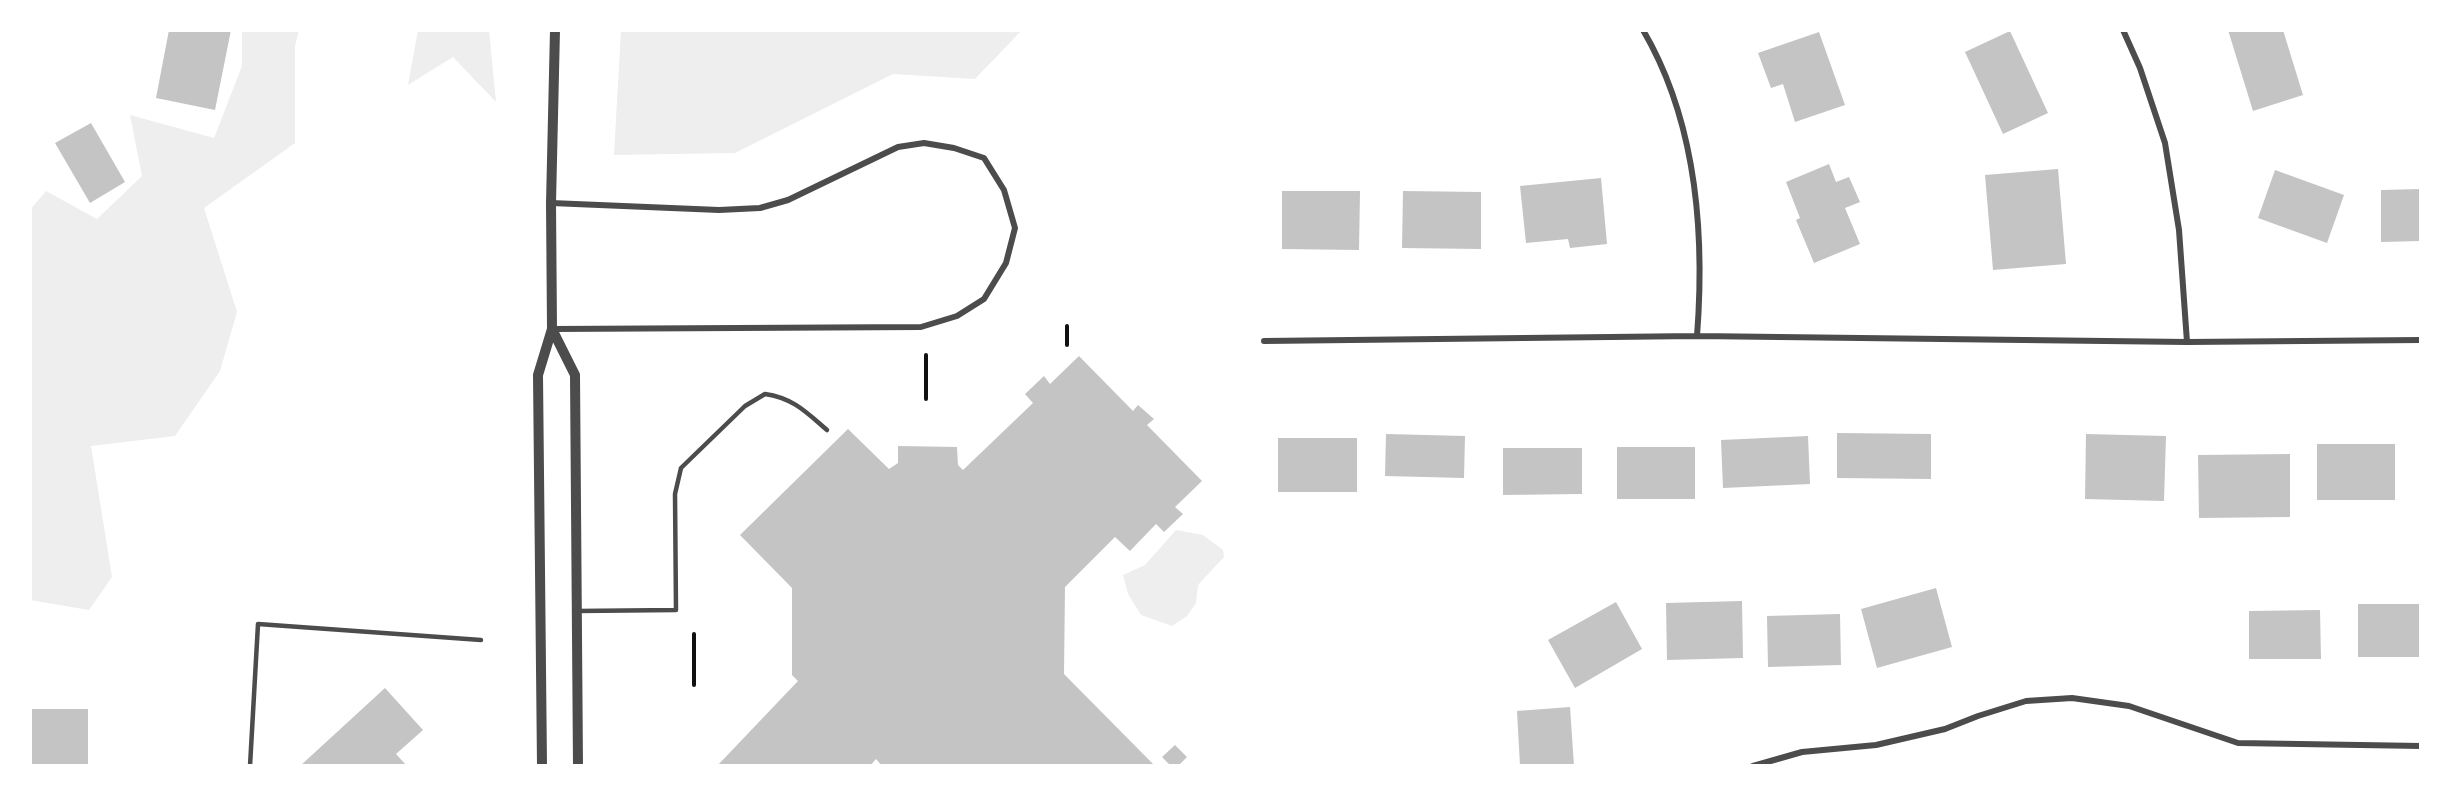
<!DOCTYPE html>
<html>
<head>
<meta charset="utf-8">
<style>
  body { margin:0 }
  #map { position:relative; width:2451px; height:796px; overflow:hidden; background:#fff; font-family:Karla,sans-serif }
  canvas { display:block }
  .frame { position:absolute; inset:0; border:32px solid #fff; pointer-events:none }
</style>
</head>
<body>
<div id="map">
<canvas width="2451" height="796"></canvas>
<div class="frame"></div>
</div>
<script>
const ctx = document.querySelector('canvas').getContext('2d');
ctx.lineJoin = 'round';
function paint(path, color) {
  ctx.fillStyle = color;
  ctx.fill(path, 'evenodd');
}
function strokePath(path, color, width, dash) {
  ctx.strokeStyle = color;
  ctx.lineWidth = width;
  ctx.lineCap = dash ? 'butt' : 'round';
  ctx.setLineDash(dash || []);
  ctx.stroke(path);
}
paint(new Path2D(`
  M242,30H299L295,46V143L204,208L237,312L220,371L175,436L91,446L112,577L89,610L30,600V210L46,191L97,219L142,176L130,115L214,138L242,66Z
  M418,30H489L496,102L453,57L408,85Z
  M621,30H1022L975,79L893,74L735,153L614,155Z
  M1176,530L1203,535L1223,550L1224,557L1198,585L1196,603L1187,616L1172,626L1141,615L1128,594L1123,575L1145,565Z`), '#eee');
paint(new Path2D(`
  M169,30H231L215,110L156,98Z
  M2228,30H2283L2303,95L2253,111Z
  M2010,31L2048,113L2003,134L1965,52Z
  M1819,32L1845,105L1795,122L1783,84L1771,88L1758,53Z
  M91,123L125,182L90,203L55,143Z
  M1829,164L1836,182L1849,177L1860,202L1845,208L1860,244L1814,263L1796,220L1800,218L1786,182Z
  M2058,169L2066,264L1993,270L1985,175Z
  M2275,170L2344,195L2327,243L2258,218Z
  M1601,178L1607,244L1570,248L1568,239L1526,243L1520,186Z
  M2421,189V241L2381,242V190Z
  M1282,191H1360L1359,250L1282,249Z
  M1403,191L1481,192V249L1402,248Z
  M1079,356L1133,411L1138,405L1154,419L1147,425L1202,481L1175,507L1183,514L1164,532L1156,524L1130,551L1115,537L1065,587L1064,674L1155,766H882L876,759L870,766H717L798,681L792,675V588L740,535L848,429L889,469L898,463V446L957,447L958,465L963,470L1033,403L1025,394L1044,376L1050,384Z
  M1837,433L1931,434V479L1837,478Z
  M1386,434L1465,436L1464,478L1385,476Z
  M2086,434L2166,436L2164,501L2085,499Z
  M1808,436L1810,484L1723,488L1721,440Z
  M1278,438H1357V492H1278Z
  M2317,444H2395V500H2317Z
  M1617,447H1695V499H1617Z
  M1503,448H1582V494L1503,495Z
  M2290,454V517L2199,518L2198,455Z
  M1936,588L1952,647L1877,668L1861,609Z
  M1742,601L1743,658L1667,660L1666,603Z
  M1616,602L1642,649L1575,688L1548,640Z
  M2358,604H2421V657H2358Z
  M2320,610L2321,659H2249V611Z
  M1840,614L1841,665L1768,667L1767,616Z
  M385,688L423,730L396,754L407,766H300Z
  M1570,707L1574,766H1520L1517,711Z
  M30,709H88V766H30Z
  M1175,745L1187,757L1178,766H1171L1162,757Z`), '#c4c4c4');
strokePath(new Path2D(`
  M1067,326V345
  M926,399V355
  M694,634V685`), '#111', 4);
strokePath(new Path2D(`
  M577,611L676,610L675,494L681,468L745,406L765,394C793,398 806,412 827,430
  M250,766L258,624L481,640`), '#4c4c4c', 4.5);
strokePath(new Path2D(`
  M1643,30C1697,122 1705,233 1697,336
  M2123,30L2140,68L2165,143L2179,230L2187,342
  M551,203L719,210L760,208L788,200L898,147L924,143L954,148L984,158L1004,190L1015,228L1006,263L984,299L957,316L921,327L552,329
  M1264,341L1697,336L2187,342L2421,340
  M1753,766L1802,752L1876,745L1945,729L1978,716L2026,701L2072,698L2129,706L2238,743L2421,746`), '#4c4c4c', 6);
strokePath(new Path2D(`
  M552,329L575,375L578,766
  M542,766L538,375L552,329L551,203L555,30`), '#4c4c4c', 10);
</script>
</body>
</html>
